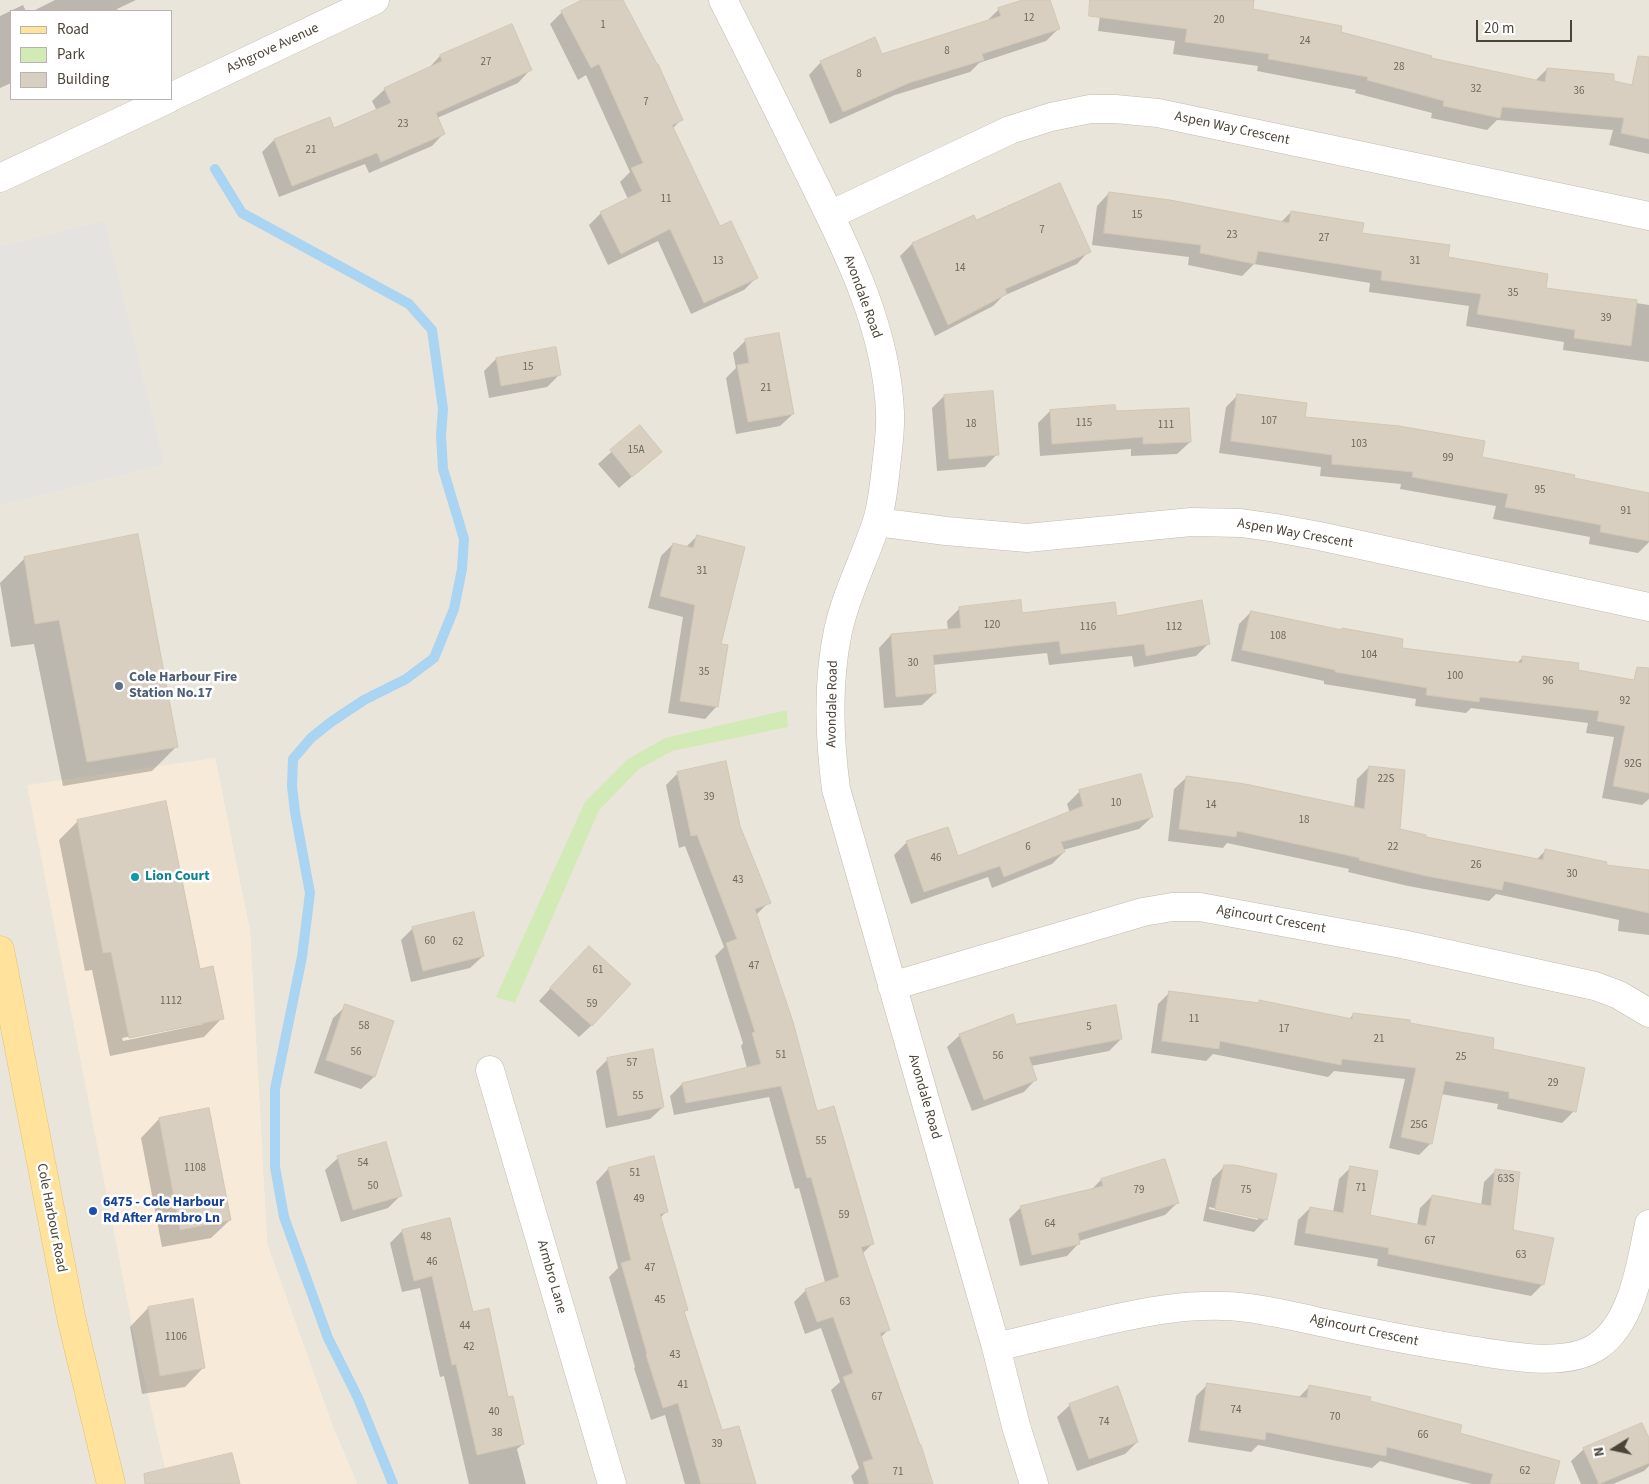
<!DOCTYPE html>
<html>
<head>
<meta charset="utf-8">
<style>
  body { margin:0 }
  #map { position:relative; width:1649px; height:1484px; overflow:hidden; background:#f6f3ec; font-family:"Source Sans 3",sans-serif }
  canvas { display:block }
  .legend { position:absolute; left:10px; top:10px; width:162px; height:90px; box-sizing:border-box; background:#fff; border:1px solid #b7b4b0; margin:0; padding:6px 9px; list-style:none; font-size:15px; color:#4b4439 }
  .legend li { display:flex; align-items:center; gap:10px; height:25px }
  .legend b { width:25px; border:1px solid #b7b4b0 }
  .north { position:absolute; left:1589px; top:1424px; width:50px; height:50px; -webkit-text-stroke:4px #fff; paint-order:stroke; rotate:260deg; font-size:14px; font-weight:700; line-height:20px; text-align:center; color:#4b4439 }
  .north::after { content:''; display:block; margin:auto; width:18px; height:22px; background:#4b4439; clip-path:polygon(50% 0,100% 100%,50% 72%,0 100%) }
  .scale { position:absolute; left:1476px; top:20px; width:96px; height:22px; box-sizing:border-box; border:2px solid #4b4439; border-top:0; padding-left:6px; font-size:15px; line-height:18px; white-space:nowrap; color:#4b4439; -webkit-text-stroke:4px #fff; paint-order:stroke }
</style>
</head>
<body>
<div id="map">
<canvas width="1649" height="1484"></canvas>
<ul class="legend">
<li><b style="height:6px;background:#ffe39c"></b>Road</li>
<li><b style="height:14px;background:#d2eab5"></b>Park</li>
<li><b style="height:14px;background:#d8cfc1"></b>Building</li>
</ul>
<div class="north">N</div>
<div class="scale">20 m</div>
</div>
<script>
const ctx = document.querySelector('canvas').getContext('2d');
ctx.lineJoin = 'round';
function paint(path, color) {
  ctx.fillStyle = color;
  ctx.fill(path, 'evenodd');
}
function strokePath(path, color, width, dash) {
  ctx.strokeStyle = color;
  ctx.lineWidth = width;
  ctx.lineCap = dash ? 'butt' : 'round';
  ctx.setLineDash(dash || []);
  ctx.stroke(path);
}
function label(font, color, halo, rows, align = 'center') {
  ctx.font = font + ' "Source Sans 3",sans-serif';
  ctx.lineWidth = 5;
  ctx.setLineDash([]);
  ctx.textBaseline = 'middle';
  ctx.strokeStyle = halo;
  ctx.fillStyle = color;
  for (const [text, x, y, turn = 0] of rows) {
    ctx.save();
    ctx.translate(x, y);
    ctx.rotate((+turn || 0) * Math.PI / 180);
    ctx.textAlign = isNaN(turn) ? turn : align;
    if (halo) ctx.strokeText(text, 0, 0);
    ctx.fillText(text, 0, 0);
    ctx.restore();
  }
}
paint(new Path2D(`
  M0,0H1649V1484H357L333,1427L267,1244L250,932L215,758L131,1320L169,1484H0ZM11,11H171V99H11Z`), '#eae5da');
paint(new Path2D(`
  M215,758L250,932L267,1244L333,1427L357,1484H169L131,1320L27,785Z`), '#f7ead8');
paint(new Path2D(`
  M787,710L788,727L672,751L639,769L599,810L515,1003L496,997L585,802L628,759L665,738Z`), '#d2eab5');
paint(new Path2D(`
  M104,221L164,464L0,505V247Z`), '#e5e3e0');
paint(new Path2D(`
  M55,0H136L117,9L118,11H33Z
  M585,0H622L682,119L672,129L720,228L756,278L744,290L691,314L658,241L608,265L589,225L601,213L628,199L620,182L630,172L586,75L578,80L550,24L562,12Z
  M1027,0H1049L1058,29L1046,41L979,63L970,72L895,95L830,124L809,75L821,62L882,55L986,22L999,9Z
  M1102,0L1251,10L1340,33L1430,59L1535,81L1547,69L1649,91V154L1609,145L1613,130L1497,120L1487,130L1431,118L1432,113L1355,93L1356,90L1257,71L1258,66L1173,54L1175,41L1098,31Z
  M23,5L26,11H11V83L0,88V16Z
  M440,56L530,70L518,83L437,118L444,133L432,146L369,173L365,164L279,197L262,152L274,140L329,118L334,130L377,111L372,101L385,89L428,69Z
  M1109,193L1280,223L1291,212L1447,258L1544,289L1649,305V362L1563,350L1564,342L1466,326L1469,306L1369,292L1370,283L1254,264L1242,276L1188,265L1189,257L1092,245L1097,206Z
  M974,216L976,221L1089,251L1077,264L1003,296L993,306L935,336L900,256L912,244Z
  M746,340L793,414L780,426L736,434L726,378L736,368L733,353Z
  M496,359L559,375L547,387L489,398L484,371Z
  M1238,395L1304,419L1573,479L1649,494V542L1638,553L1589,544L1590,537L1493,519L1496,506L1400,489L1401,484L1320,476L1321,467L1219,453L1226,407Z
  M944,396L997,454L985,467L937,471L932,408Z
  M1050,411L1115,412L1190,442L1177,454L1131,456V449L1040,456L1038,423Z
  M639,427L660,452L619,488L598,464Z
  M697,536L720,645L717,706L705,719L668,713L683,617L648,608L661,556L673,544L686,547Z
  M25,558L176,747L152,771L63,786L34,644L11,647L0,583Z
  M960,608L1021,615L1116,617L1209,643L1196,656L1134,667L1132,656L1049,665L1047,653L932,665L935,693L922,705L884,708L879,648L891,635L948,630L947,621Z
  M1251,612L1400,649L1516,664L1523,657L1576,672L1649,684V799L1642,805L1602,798L1614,737L1586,733L1588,723L1471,708L1466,713L1415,706L1416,699L1324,684V681L1231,661L1239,624Z
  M1369,767L1398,830L1424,838L1536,860L1546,850L1604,866L1649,872V935L1618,931L1619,920L1496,894L1489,901L1408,886L1348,872L1349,869L1227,843L1223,848L1168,841L1174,789L1187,777L1354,808L1357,779Z
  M678,773L739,826L769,902L756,915L817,1112L873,1243L862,1254L889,1329L880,1338L932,1484H854L851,1476L859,1468L831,1390L840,1382L821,1328L805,1334L794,1302L806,1290L825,1282L799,1188L795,1189L769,1097L674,1115L670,1096L682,1084L747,1068L741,1046L743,1043L715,956L724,947L685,846L679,848L666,785Z
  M1080,791L1152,817L1139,829L1063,850L1064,852L1052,864L992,888L988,877L911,904L894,855L907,842L957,857L1070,813L1067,804Z
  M165,803L199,970L222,1018L204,1037L110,1056L92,970L85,971L59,840L77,822ZM203,1022V1024L123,1041L122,1038Z
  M413,928L483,956L470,968L411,982L401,940Z
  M576,960L592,1025L579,1037L539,1001Z
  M1170,992L1258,1004L1260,1002L1349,1019L1354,1014L1408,1024L1491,1050L1574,1111L1562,1123L1497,1109L1498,1104L1441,1094L1431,1143L1419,1155L1389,1148L1405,1079L1334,1071L1328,1077L1213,1054L1206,1061L1151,1053L1158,1004Z
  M346,1006L393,1022L374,1077L361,1089L314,1073L333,1018Z
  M1016,1025L1121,1039L1109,1051L1031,1066L1036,1079L1024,1092L972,1111L947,1047L960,1035Z
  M608,1059L663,1107L650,1119L606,1128L596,1071Z
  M208,1110L230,1220L211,1238L162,1247L141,1138L159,1119Z
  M338,1158L401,1195L388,1208L341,1222L325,1170Z
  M1225,1166L1266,1219L1254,1232L1203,1221L1212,1179ZM1209,1207L1258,1217V1220L1209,1209Z
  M1351,1167L1369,1216L1417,1225L1420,1208L1432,1196L1481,1206L1484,1182L1496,1170L1512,1231L1543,1284L1531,1296L1377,1266L1378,1259L1294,1245L1298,1220L1310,1208L1333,1212L1339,1179Z
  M608,1169L666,1212L660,1218L687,1310L683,1313L721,1432L754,1484H685L665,1415L651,1420L634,1368L635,1367L609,1277L618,1268L596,1182Z
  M1101,1180L1177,1203L1165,1215L1079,1241V1243L1067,1256L1020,1266L1009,1219L1021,1207L1090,1191Z
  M402,1231L472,1313L507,1398L523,1444L517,1449L526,1484H469L444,1376L440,1377L420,1288L402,1292L390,1243Z
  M148,1308L203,1368L185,1387L142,1394L130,1327Z
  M1208,1384L1298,1398L1310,1386L1369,1402L1459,1434L1553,1484H1472L1380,1461L1372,1468L1258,1445L1251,1452L1188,1442L1196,1396Z
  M1070,1405L1137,1442L1125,1454L1077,1471L1057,1417Z
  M1649,1441V1466L1644,1471L1613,1484H1581L1571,1461L1584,1449Z`), '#0003');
strokePath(new Path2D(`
  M215,169L242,213L409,304L432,330L443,409L441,435L443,469L464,539L462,569L454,609L434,658L406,679L364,700L331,722L311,738L293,759L292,786L295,812L310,893L302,957L275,1089V1167L284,1217L328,1338L358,1398L393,1484`), '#a9d4f2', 10);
const building = new Path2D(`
  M582,0H623L657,64H658L683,120L672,125L720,226L731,221L758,278L704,303L670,229L621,254L600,212L642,191L631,168L643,163L599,64L591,68L561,11Z
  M1023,0H1050L1060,29L982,54L984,60L909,83L843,112L820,61L875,37L882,54L1001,16L998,8Z
  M1090,0H1254L1253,9L1342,26L1341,32L1432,56L1431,58L1545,82L1547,68L1614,74V81L1632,85L1638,56L1649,57V139L1621,133L1624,118L1502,107L1500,118L1443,106L1444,101L1367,80L1368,77L1268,59L1269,54L1185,42L1187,29L1089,16Z
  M512,24L532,70L436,113L445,134L381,162L377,153L292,186L274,139L330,117L334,128L391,103L384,88L442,61L440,55Z
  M1060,183L1091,252L1005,289L1007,294L948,325L912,243L974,215L976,220Z
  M1109,192L1170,200L1289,223L1291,211L1364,223L1362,233L1450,245L1448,257L1548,274L1546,288L1637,300L1631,346L1574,338L1575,330L1477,314L1481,294L1381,280L1382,271L1258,251L1255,264L1200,253L1201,245L1104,233Z
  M779,333L794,414L748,422L737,365L749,363L745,339Z
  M556,347L561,375L501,386L496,358Z
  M993,391L999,455L949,459L944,395Z
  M1237,394L1307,403L1305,417L1399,426L1485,441L1482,457L1575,475L1574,478L1649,493V541L1600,532L1601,525L1505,507L1508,494L1412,477L1413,472L1332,464V455L1231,441Z
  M1115,405L1116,411L1189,408L1191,442L1143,444V437L1052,444L1050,410Z
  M640,425L662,452L632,477L610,450Z
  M138,534L178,747L87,762L59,620L35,624L24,557Z
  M697,535L745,547L721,644L728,645L718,707L680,701L695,605L660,596L673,543L693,548Z
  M1021,600L1022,613L1115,602L1117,616L1202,600L1210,644L1146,656L1144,644L1061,654L1059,641L933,655L936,693L896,697L891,634L961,628L959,607Z
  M1251,611L1342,630V628L1403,639L1402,648L1522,663V656L1579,663L1578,670L1634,680L1637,667L1649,668V793L1613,786L1625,726L1597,721L1599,711L1480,697L1479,702L1426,695L1427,688L1335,672V670L1242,650Z
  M726,761L740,826L771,903L755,909L793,1022L817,1111L834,1106L874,1244L861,1247L890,1330L880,1333L920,1445H921L933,1484H869L863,1462L873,1459L843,1377L853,1373L833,1317L817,1322L805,1289L839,1277L811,1177L807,1178L781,1086L686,1103L682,1083L761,1064L752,1033L755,1032L726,943L737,939L697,835L691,836L677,772Z
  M1369,766L1405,770L1400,829L1426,835V837L1543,860L1545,849L1607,862L1606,865L1649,870V913L1504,881L1502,890L1426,876L1359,860L1360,858L1237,831L1236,837L1179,829L1186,776L1245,784L1364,809Z
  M1141,774L1153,817L1061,842L1065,852L1004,877L1000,866L924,892L906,841L948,827L958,856L1083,806L1079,790Z
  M166,801L200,969L213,966L224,1019L129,1038L111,952L103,953L77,820Z
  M474,912L484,956L423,971L412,927Z
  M589,946L631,984L592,1026L550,988Z
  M1169,991L1259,1003V1000L1352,1019L1353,1013L1410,1020V1023L1494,1038L1493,1049L1585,1068L1576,1112L1509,1098V1092L1445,1081L1432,1144L1401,1137L1416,1068L1342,1059L1341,1065L1220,1041L1219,1049L1162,1041Z
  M345,1004L394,1021L375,1077L326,1060Z
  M1116,1005L1122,1039L1029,1057L1037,1080L984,1100L959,1034L1013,1014L1016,1024Z
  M653,1049L664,1107L618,1116L607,1058Z
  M209,1108L231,1220L180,1230L159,1118Z
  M386,1142L402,1196L353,1210L337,1156Z
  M654,1156L668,1212L660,1214L688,1310L684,1311L722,1430L739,1426L756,1484H701L678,1403L663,1408L646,1355L647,1354L621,1263L631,1260L608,1168Z
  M1165,1159L1179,1203L1078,1233L1080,1244L1032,1255L1020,1206L1103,1186L1101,1179Z
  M1224,1165H1235L1277,1174L1267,1220L1215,1209Z
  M1350,1166L1378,1171L1370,1215L1426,1226L1432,1195L1491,1206L1495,1169L1520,1172L1513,1230L1554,1238L1544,1285L1388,1254L1389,1248L1305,1233L1310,1207L1343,1213Z
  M450,1218L473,1312L489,1308L508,1397L513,1396L524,1444L477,1455L456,1364L452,1365L432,1276L414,1281L402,1230Z
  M193,1299L205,1368L160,1376L148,1307Z
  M1207,1383L1307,1398L1309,1385L1371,1397L1370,1401L1462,1425L1460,1433L1560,1461L1554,1484H1490L1493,1474L1387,1447L1386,1456L1266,1432L1265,1440L1200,1430Z
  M1118,1386L1138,1442L1089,1459L1069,1404Z
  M1642,1423L1649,1438V1463L1599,1484L1583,1448Z
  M232,1453L240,1484H145L144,1474Z`);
paint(building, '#d8cfc1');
strokePath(building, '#d3c7b4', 1);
const minor = new Path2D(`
  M723,0C751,55 778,110 805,165C844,244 886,323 890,412C891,430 888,449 886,467C884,485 882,507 876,524C864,560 846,594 838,631C827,683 829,736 836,789L996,1347L1016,1426L1034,1484
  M171,97L375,0
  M0,178L168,99
  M830,215L1010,130L1051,117L1090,109H1115L1158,113L1649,216
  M877,522L946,531L1027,538L1191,522L1241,523L1276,528L1319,536L1649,607
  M892,986L1143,912L1172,907H1200L1402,944L1595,986L1619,995L1649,1013
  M490,1070L612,1484
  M996,1347C1027,1340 1058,1332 1088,1325C1141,1312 1194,1301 1249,1308C1278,1312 1306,1319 1334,1325C1377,1334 1421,1343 1464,1349C1502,1355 1565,1369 1598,1346C1633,1322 1641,1263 1649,1224`);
const major = new Path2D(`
  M0,950L71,1317L111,1484`);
strokePath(minor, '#c2bbae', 29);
strokePath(major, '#e6c16a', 29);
strokePath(minor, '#fff', 28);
strokePath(major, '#ffe39c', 28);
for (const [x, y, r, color] of [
  [119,686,5,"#5c6f8a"],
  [135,877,5,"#0f9aa8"],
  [93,1211,5,"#1a4fb4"]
]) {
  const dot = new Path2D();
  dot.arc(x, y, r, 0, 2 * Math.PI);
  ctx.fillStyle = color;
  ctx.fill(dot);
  strokePath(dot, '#fff', 2);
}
label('11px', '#6e675b', null, [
  ["12",1029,19],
  ["20",1219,21],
  ["1",603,26],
  ["24",1305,42],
  ["8",947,52],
  ["27",486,63],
  ["28",1399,68],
  ["8",859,75],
  ["32",1476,90],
  ["36",1579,92],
  ["7",646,103],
  ["23",403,125],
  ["21",311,151],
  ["11",666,200],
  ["15",1137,216],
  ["7",1042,231],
  ["23",1232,236],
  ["27",1324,239],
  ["13",718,262],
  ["31",1415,262],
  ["14",960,269],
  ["35",1513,294],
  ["39",1606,319],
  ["15",528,368],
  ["21",766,389],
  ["107",1269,422],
  ["115",1084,424],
  ["18",971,425],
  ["111",1166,426],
  ["103",1359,445],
  ["15A",636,451],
  ["99",1448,459],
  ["95",1540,491],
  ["91",1626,512],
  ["31",702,572],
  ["120",992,626],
  ["116",1088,628],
  ["112",1174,628],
  ["108",1278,637],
  ["104",1369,656],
  ["30",913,664],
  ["35",704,673],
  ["100",1455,677],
  ["96",1548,682],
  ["92",1625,702],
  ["92G",1633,765],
  ["22S",1386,780],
  ["39",709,798],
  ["10",1116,804],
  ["14",1211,806],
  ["18",1304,821],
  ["6",1028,848],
  ["22",1393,848],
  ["46",936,859],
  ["26",1476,866],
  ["30",1572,875],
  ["43",738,881],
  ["60",430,942],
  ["62",458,943],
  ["47",754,967],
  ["61",598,971],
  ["1112",171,1002],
  ["59",592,1005],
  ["11",1194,1020],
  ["58",364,1027],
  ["5",1089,1028],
  ["17",1284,1030],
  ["21",1379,1040],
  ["56",356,1053],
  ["51",781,1056],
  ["56",998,1057],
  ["25",1461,1058],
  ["57",632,1064],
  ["29",1553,1084],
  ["55",638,1097],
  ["25G",1419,1126],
  ["55",821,1142],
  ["54",363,1164],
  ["1108",195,1169],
  ["51",635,1174],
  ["63S",1506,1180],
  ["50",373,1187],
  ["71",1361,1189],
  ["79",1139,1191],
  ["75",1246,1191],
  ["49",639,1200],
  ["59",844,1216],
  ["64",1050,1225],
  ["48",426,1238],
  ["67",1430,1242],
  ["63",1521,1256],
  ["46",432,1263],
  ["47",650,1269],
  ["45",660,1301],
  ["63",845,1303],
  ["44",465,1327],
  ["1106",176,1338],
  ["42",469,1348],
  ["43",675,1356],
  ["41",683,1386],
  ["67",877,1398],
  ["74",1236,1411],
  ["40",494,1413],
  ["70",1335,1418],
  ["74",1104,1423],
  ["38",497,1434],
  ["66",1423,1436],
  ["39",717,1445],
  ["62",1525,1472],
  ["71",898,1473]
]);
label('14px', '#4b4439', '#fff', [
  ["Ashgrove Avenue",273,49,-25],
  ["Aspen Way Crescent",1232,129,12],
  ["Avondale Road",862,297,70],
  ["Aspen Way Crescent",1295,534,10],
  ["Avondale Road",833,704,-89],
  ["Agincourt Crescent",1271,920,10],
  ["Avondale Road",924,1097,74],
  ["Cole Harbour Road",51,1218,79],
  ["Armbro Lane",551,1277,74],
  ["Agincourt Crescent",1364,1331,12]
]);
label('bold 14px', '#4e5e75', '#fff', [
  ["Cole Harbour Fire",129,678],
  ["Station No.17",129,694]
], 'left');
label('bold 14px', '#0d838f', '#fff', [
  ["Lion Court",145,877]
], 'left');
label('bold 14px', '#164399', '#fff', [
  ["6475 - Cole Harbour",103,1203],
  ["Rd After Armbro Ln",103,1219]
], 'left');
</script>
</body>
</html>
